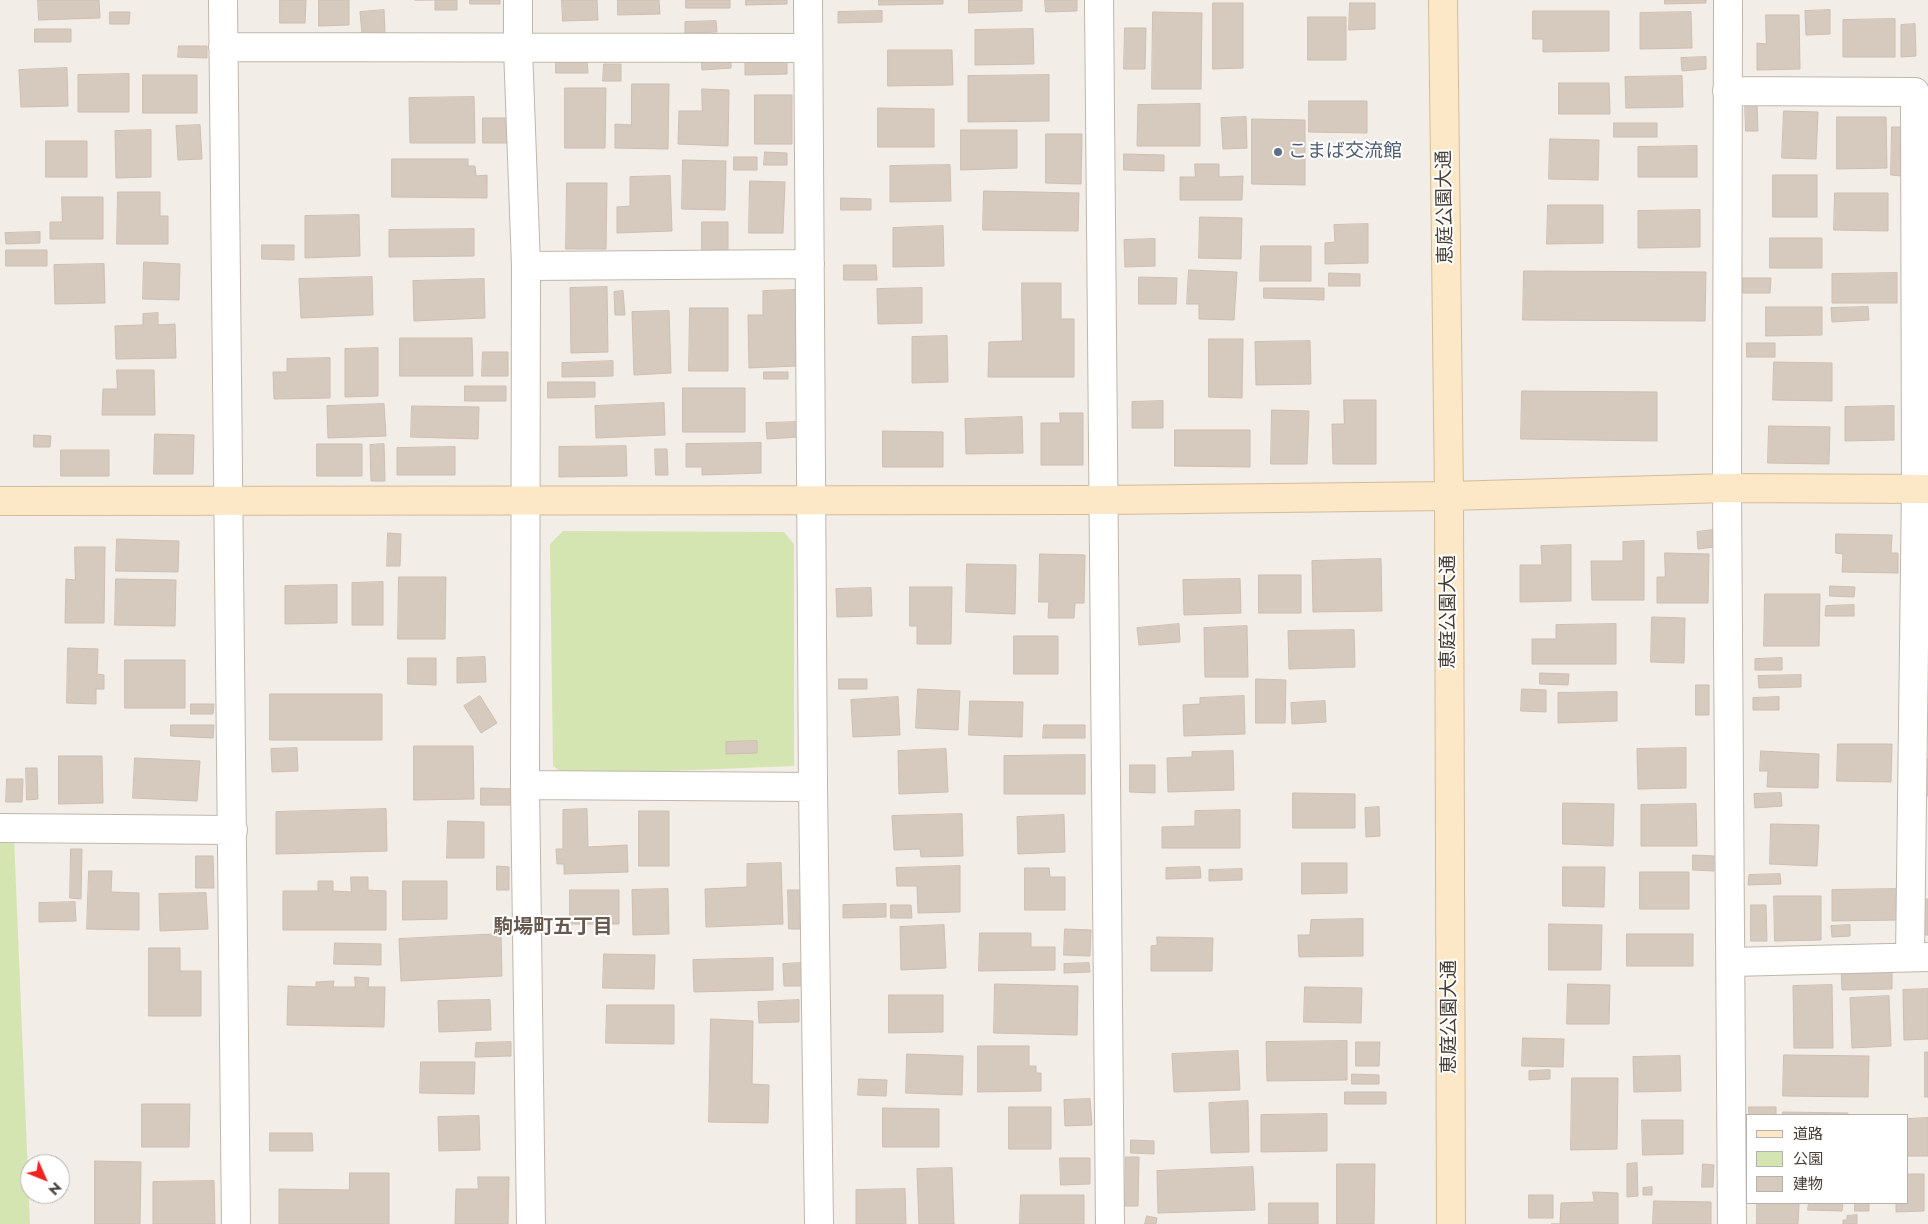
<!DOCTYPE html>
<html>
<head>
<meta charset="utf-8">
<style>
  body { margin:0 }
  #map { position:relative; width:1928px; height:1224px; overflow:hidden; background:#f2ede6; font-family:Jost,"Noto Sans JP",sans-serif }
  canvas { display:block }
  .legend { position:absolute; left:1746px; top:1114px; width:162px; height:90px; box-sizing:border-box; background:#fff; border:1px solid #b5b1af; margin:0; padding:6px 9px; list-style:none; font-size:15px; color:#453d36 }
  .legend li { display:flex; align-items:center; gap:10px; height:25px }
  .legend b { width:25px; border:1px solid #b5b1af }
  .north { position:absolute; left:20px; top:1154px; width:50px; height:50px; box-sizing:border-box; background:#fff; border:1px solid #b5b1af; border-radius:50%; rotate:134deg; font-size:14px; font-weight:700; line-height:20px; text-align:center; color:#453d36 }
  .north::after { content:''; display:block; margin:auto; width:18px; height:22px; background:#ef2220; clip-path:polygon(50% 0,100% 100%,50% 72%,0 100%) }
</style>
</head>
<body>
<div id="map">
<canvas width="1928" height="1224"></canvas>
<ul class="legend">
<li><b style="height:6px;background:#fce7c7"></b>道路</li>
<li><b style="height:14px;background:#d5e5b1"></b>公園</li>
<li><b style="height:14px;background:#d6cabf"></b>建物</li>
</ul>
<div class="north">N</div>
</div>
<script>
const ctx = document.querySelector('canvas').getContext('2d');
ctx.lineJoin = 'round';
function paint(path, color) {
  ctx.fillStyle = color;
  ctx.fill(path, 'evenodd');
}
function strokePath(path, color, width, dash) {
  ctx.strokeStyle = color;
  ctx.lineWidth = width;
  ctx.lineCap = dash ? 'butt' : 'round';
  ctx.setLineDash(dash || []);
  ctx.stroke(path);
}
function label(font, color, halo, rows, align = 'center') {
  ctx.font = font + ' Jost,"Noto Sans JP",sans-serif';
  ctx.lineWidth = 4;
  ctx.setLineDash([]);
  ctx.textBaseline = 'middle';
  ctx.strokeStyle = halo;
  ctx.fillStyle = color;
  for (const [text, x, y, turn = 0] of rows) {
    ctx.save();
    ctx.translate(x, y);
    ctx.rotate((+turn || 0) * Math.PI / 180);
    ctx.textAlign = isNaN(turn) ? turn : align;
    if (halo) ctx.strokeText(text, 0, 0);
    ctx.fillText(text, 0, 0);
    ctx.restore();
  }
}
paint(new Path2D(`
  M563,531L784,532L794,544V766L566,775L553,766L550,544Z
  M14,838L30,1224H0V839Z`), '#d5e5b1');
const building = new Path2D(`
  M38,0H99L100,18L39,20Z
  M280,0H306L305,23H280Z
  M319,0H349V25L319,26Z
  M415,0H457V10H435V0Z
  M470,0H500V4H470Z
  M562,0H597L598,20L563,21Z
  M618,0H659L660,14L618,15Z
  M686,0H730V8H686Z
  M746,0H787V4L746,5Z
  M879,0H943V4L879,5Z
  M969,0H1022V11L969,13Z
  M1045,0H1077V11L1046,12Z
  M1665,0H1706V3L1665,4Z
  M1213,3H1243V68L1213,69Z
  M1350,3H1375V29L1349,30Z
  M384,10L385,33L362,34L360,12Z
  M1830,10V34L1806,35L1805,11Z
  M882,11V22L838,23V12Z
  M1533,11H1609V51L1543,52V39H1533Z
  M110,12H130L129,24H110Z
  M1153,12L1202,13L1201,89H1152Z
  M1691,12L1692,48L1640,49V13Z
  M1766,15H1799L1800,69L1757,70V43L1766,44Z
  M1308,17H1346V60H1308Z
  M1895,19V57H1843V20Z
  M716,21L717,32L685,33V22Z
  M1915,24L1916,56L1901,57V25Z
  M1125,28H1146L1145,69H1124Z
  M35,29H71V42H35Z
  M1033,29L1034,64L975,65V30Z
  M179,46H207V58L178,57Z
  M888,50H952L953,85L888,86Z
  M731,55V68L702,70L701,57Z
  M1706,57V69L1682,71L1681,58Z
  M556,60H587L588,73H556Z
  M787,60V74L745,75V61Z
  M604,64H621V81H603Z
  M67,68L68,106L21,107L19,70Z
  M129,74V112H78V75Z
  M143,75H197V113H143Z
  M1049,75V121L968,122V76Z
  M1682,76L1683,107L1626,108L1625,77Z
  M1559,83H1609L1610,114H1559Z
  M632,84H669L668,149L615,148V124L631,125Z
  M565,88H606L605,148H565Z
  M702,89L729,90L728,146L678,144L679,111H702Z
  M755,95H792V144H755Z
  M474,97L475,143H410L409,98Z
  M1309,101H1367V133L1309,132Z
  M1200,104V146H1137L1138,105Z
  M1745,104H1757L1758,131H1746Z
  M878,108L934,109V147H878Z
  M1784,111L1818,112L1816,159L1782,158Z
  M1246,117L1247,148L1223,149L1221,118Z
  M1837,117H1886L1887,168L1837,169Z
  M483,118H508V143H483Z
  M1252,119L1305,120V185L1252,184Z
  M1614,123H1657V137H1614Z
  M200,125L202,159L178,160L176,126Z
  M1892,127H1902L1901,176L1891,175Z
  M151,130V177L116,178L115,131Z
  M961,130H1017V168L961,170Z
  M1046,134H1082L1081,184L1046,183Z
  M1550,139L1599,140L1598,180L1549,179Z
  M46,141H87V177H46Z
  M1697,146V177H1638V147Z
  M765,152L787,153V165H764Z
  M1124,154L1164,155V171L1124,170Z
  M734,157H757V170H734Z
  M392,159H468V166H475L476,176L487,175V198L392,197Z
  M683,160L726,161L725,210L682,209Z
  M1195,164H1219V177L1243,176L1242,200H1180V177H1195Z
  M950,165L951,201L890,202V166Z
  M1773,175H1817V217H1773Z
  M670,176L672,231L617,233V207L630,206V177Z
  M750,181L785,182L783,233H749Z
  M567,183H607L606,249H566Z
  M984,191L1079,193L1078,231L983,230Z
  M118,192H160V216H168V244H117Z
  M1835,193H1888V231L1834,230Z
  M62,197H103V239H50V222H62Z
  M841,198L871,199V210H841Z
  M1548,205H1603V243L1547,244Z
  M1700,210V247L1638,248V211Z
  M359,215L360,256L305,258V216Z
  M1200,217L1242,218L1241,259L1199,258Z
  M702,222H728V250L702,251Z
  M1368,224V263L1325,264V243L1335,242L1334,225Z
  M943,226L944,266L893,267V228Z
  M474,229V256L389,257V230Z
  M40,232V243L6,244L5,233Z
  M1770,238H1822V268H1770Z
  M1155,239V266L1125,267L1124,240Z
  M262,245H294V260L262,259Z
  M1261,246H1311V281H1260Z
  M6,250H47V266H6Z
  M144,262L180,264L179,300L143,299Z
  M104,264L105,303L55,304L54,265Z
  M844,265H876L877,280H844Z
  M1189,270L1237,272L1234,320L1199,319V304H1187Z
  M1524,271L1706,272L1705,321L1523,320Z
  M1329,273L1360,274V286H1329Z
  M1897,273V303H1832V274Z
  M372,277L373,315L301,318L299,279Z
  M1139,277L1177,278L1176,304H1139Z
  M1743,278H1771L1770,293H1743Z
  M484,279L485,318L414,321L413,281Z
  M1022,283H1061V319H1074V377H988L989,342L1022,341Z
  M607,287L608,352L571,353L570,288Z
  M922,288V323L878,324L877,289Z
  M1264,288H1324V300L1264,298Z
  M796,290L797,366L749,368L748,315H763V291Z
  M623,291L625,315H615L614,292Z
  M1766,307H1822V335L1766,336Z
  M1868,307L1869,320L1832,322L1831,308Z
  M690,308H728V371H689Z
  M669,311L671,373L634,375L632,312Z
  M158,313V325L175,324L176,358L116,359L115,326L143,325V314Z
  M947,336L948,382L912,383V337Z
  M400,338H472L473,376H400Z
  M1209,339H1243L1242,398L1209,397Z
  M1310,341L1311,384L1256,385L1255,342Z
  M1747,343H1775V357H1747Z
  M378,348V396L345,397V349Z
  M483,352H508V376H482Z
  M330,358V398L274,399L273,372H287V359Z
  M613,361V376L562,377V363Z
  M1774,362L1832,363V401L1773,400Z
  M117,370H154L155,415H102L103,389H117Z
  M764,372H788V379H764Z
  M548,382H595V397L548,398Z
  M465,386H506V401H465Z
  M683,388H745V432H683Z
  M1522,391L1657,392V441L1521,439Z
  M1344,400H1376V464H1333L1332,424H1344Z
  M1163,401V428H1132V402Z
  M664,403L665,435L596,438L595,406Z
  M384,404L386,436L328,438L327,406Z
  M412,406L479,407L478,439L411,437Z
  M1894,406V440L1845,441V407Z
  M1272,410L1309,411L1307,464H1271Z
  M1060,413H1083V465H1041V423H1060Z
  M1022,417L1023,453L966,454L965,419Z
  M797,422L798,437L767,439L766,423Z
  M1769,426L1830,427L1829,464L1768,463Z
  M1175,430H1250V467L1175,466Z
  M883,431L943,432V467H883Z
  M155,434L194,435L193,474H154Z
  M34,435L51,436L50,447H34Z
  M761,443V473L702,475V467H686V444Z
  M317,444H362V476H317Z
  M384,444L385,481H371L370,445Z
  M626,446L627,476L559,477V447Z
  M455,447V475H397V448Z
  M655,449H667L668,475H656Z
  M61,450H109V476H61Z
  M1713,530L1714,547L1698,549L1697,532Z
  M388,533L401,534L400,566H387Z
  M1836,534L1892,535L1891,553H1898V573L1842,572L1843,554L1836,553Z
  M117,539L179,541L178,572L116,571Z
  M1644,541V600H1592L1591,561H1623V542Z
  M1571,545V601L1520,602V565H1542L1541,546Z
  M75,547H105L104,623H65L66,579L75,580Z
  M1665,553L1709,554L1708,603H1657V577H1665Z
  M1040,554L1085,555L1084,603H1075L1074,618H1048L1049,602H1039Z
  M1381,559L1382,611L1313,612L1312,561Z
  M967,564L1016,565L1015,614L966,612Z
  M1259,575H1301V613H1259Z
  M399,577H446L445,639H398Z
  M116,579L176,580L175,626L115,625Z
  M1240,579L1241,613L1184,615L1183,580Z
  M383,582V625H352V583Z
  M337,585V623L285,624V586Z
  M1830,586L1855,587L1854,597L1830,596Z
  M910,587H952L951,644H917V626H910Z
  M871,588L872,616L837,617L836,589Z
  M1765,594H1820L1819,646H1764Z
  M1854,605V616H1825L1826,606Z
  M1652,617L1685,618L1684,663L1651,662Z
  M1179,624L1180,642L1139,645L1137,628Z
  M1616,624V664H1532V639H1556V625Z
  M1247,626L1248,677H1205L1204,628Z
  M1354,630L1355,667L1289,669L1288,631Z
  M1014,636H1058V674H1014Z
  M68,648L98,649L97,674L104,675V689H96V704L67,703Z
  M485,657L486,682L457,683V658Z
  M408,658H436V685L408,684Z
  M1782,658V670H1755V659Z
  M125,660H185V708H125Z
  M1540,673L1569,674L1568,685L1540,684Z
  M1801,675V687L1759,688L1758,676Z
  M839,679H867V689H839Z
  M1256,679L1286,680L1285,723H1256Z
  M1696,685H1709V715H1696Z
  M918,689L960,691L958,730L916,728Z
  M1522,689L1546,690V712L1521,711Z
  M1617,692V721L1558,723V693Z
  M270,694H382V740H270Z
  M480,696L497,723L481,733L464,706Z
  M1244,696L1245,734L1184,736L1183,705L1200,704V698Z
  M898,697L900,735L853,737L851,700Z
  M1779,697V710H1753V698Z
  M970,701L1023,702L1022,737L969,735Z
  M1325,701L1326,722L1292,724L1291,703Z
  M191,704H214L213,714H191Z
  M171,725H214L213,738L171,736Z
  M1044,725H1085V738H1043Z
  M757,741V753L726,754V742Z
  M1838,744H1892L1891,782L1837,781Z
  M414,746H473L474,799L414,800Z
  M297,748L298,771L272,772L271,749Z
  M1686,748V788L1638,789L1637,749Z
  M946,749L948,792L899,794L898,751Z
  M1233,751L1234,790L1168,792L1167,758L1192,757V752Z
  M1761,751L1819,754L1818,788L1767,787L1768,771H1760Z
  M1085,755V794H1004V756Z
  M59,756H102L103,803L59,804Z
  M135,758L200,761L197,801L133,798Z
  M1927,759H1928V796H1927Z
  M1130,765H1155V793L1130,792Z
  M26,768H37L38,799L27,800Z
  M7,779H23L22,802H6Z
  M481,788L512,789V805H481Z
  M1293,793L1355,794V828H1293Z
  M1781,793L1782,806L1755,808L1754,794Z
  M1563,803L1614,804L1613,846L1563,844Z
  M1696,804L1697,846H1641V805Z
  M1379,807L1380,836L1366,837L1365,808Z
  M386,809L387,851L276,854V812Z
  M587,809L588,847L627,845L628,872L564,874V864H557L556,849H563V810Z
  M1240,810V848H1162V827L1195,826V811Z
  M639,811H669V866H639Z
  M962,814L963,856L921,857L920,849L894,850L892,816Z
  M1064,815L1065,852L1018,854L1017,817Z
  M448,821L484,822V858H447Z
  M1771,824L1819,825L1817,866L1770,864Z
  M71,849H82L81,899L70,898Z
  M1693,855L1714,856V871L1693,870Z
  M196,856H213L214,888H196Z
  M781,863L783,924L706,927L705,889L747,887V864Z
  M1302,863H1347V893L1302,894Z
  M497,866L509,867V890H497Z
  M960,866V912L918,913L917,886H897L896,868Z
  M1200,867L1201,878L1166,879V868Z
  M1563,867H1605L1604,907L1563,906Z
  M1025,868H1049L1050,877H1065V910H1025Z
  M1242,869V880L1209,881V870Z
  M89,871H112L111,892L139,893V930L87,929Z
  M1640,872H1689V909H1640Z
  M1780,874L1781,884L1748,885L1749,875Z
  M351,877H368V890L386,891V930H283V891H318V881H333V891L351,892Z
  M403,881H447V919L403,920Z
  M668,889L669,934L633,935L632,890Z
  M1898,889L1899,920L1832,921V890Z
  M570,890H619V924H570Z
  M788,890H801L802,929H789Z
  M206,893L208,929L160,931L159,894Z
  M1774,896H1821V940L1775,941Z
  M1925,899H1928V935H1925Z
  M75,902L76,921L39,922V903Z
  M886,904V917L843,918V905Z
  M891,905H911L912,918H891Z
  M1751,905H1766L1767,941H1751Z
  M1363,919V956L1299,957L1298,935H1310L1311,920Z
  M1549,924L1602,925L1601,970H1549Z
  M944,925L946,968L901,970L900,927Z
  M1850,925V936L1832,937L1831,926Z
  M1065,929L1091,930L1090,956L1064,955Z
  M980,933H1031V947H1055V970L979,971Z
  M501,934L502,976L401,981L399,939Z
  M1627,934H1693V966H1627Z
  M1157,937L1213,938L1212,971H1151V946L1157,945Z
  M335,943L381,944V965L334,964Z
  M149,948H180V971H201V1016H149Z
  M604,954L655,955L654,989L603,988Z
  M773,958V990L694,992L693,960Z
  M801,963L802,986H784L783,964Z
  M1089,963L1090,972L1064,973V964Z
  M1892,964V989L1842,990L1841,965Z
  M355,977L369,978L368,987H385L384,1027L287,1025L288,986L316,987V982L334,981L333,987H355Z
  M995,984L1078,986L1077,1035L994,1033Z
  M1568,984L1610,985L1609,1024H1567Z
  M1832,985L1833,1048H1794L1793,986Z
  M1305,987L1362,988L1361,1023L1304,1022Z
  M1928,989V1039L1904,1040L1903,990Z
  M889,995H943V1032L889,1033Z
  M1889,996L1891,1046L1852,1048L1850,998Z
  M490,1000L491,1030L439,1032L438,1001Z
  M799,1000V1022L759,1023L758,1002Z
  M607,1005H674V1044L606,1043Z
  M711,1019L753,1021L752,1084L769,1085L768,1123L709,1122Z
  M1523,1038L1564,1039L1563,1067L1522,1066Z
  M1347,1041V1080L1267,1081L1266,1042Z
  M511,1042V1056L475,1057L476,1043Z
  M1356,1042H1380L1379,1066H1356Z
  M978,1046H1029V1066H1036V1073H1041V1091L978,1092Z
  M1238,1051L1240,1090L1174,1092L1172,1054Z
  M1925,1052H1928V1097H1925Z
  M907,1054L963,1056L962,1095L906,1093Z
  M1784,1055L1869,1056L1868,1097L1783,1096Z
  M1680,1056L1681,1091L1634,1092L1633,1057Z
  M421,1062H475L474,1094L420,1093Z
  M1550,1070V1079L1529,1080V1071Z
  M1352,1074L1379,1075V1084H1352Z
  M1572,1078H1618L1617,1149L1571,1150Z
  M859,1079L887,1080L886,1096L858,1095Z
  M1345,1092H1386V1104H1345Z
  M1090,1099L1092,1125L1065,1126L1064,1100Z
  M1248,1101L1249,1152L1211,1153L1209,1103Z
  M142,1104H190L189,1147H142Z
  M1009,1107H1051V1149H1009Z
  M1749,1107H1776V1115H1749Z
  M883,1108L939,1109V1147H883Z
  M1783,1112L1848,1113V1115H1783Z
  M1327,1114V1151L1261,1152V1115Z
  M479,1116L480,1150L439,1151L438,1117Z
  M1928,1118V1156H1907V1119Z
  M1642,1120H1683V1154L1643,1155Z
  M270,1133H312L313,1151H270Z
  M1131,1140L1154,1141V1154L1131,1153Z
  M1126,1157H1139L1138,1206H1125Z
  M1060,1158H1090V1184L1061,1185Z
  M95,1161L141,1162L140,1224H95Z
  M1637,1163L1638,1196L1627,1197V1164Z
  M1337,1164H1375L1374,1224H1337Z
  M1703,1164L1714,1165L1713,1187H1702Z
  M1253,1167L1255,1210L1158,1213L1157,1171Z
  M952,1168L954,1224H919L917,1169Z
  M350,1173H389V1224H279V1189L349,1190Z
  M1907,1174H1924V1211L1896,1212V1203H1907Z
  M478,1177H509L508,1224H455L456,1189H478Z
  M214,1181L215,1224H153V1182Z
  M1652,1187V1195H1643V1188Z
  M905,1189L906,1224H856V1190Z
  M1593,1192L1618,1193V1224H1551H1560L1561,1203L1594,1202Z
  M1021,1195H1084V1224H1020Z
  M1529,1195H1553V1218H1529Z
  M1654,1201L1711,1202V1224H1653Z
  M1269,1203H1318V1224H1269Z
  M1757,1203H1799L1798,1224H1757Z
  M1809,1203H1843L1842,1211L1808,1210Z
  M1855,1203H1869V1211H1855Z
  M1857,1215V1224H1843V1220H1847V1216Z
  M1147,1216L1157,1218L1156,1224H1145Z`);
paint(building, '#d6cabf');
strokePath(building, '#cebeb0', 1);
const street = new Path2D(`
  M223,0L236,1224
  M518,0V48L526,266L525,785L531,1224
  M808,0L813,787L819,1224
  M1099,0L1110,1224
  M1728,0L1727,488L1732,1224
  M223,47L808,48
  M1727,91L1915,92L1916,489L1910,957
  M526,266L810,264
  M525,785L813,787
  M0,828L233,830
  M1732,962L1928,957`);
const secondary = new Path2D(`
  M1443,0L1449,496L1451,1224
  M0,501L1104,500L1449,496L1727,488L1928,489`);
strokePath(street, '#c0b6ac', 30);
strokePath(secondary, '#d3bc9a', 30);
strokePath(street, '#fff', 28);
strokePath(secondary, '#fce7c7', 28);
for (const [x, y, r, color] of [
  [1278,152,5,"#5c6f8a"]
]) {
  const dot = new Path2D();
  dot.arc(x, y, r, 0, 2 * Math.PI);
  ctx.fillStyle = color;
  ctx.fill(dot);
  strokePath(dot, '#fff', 2);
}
label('19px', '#4e5e75', '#fff', [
  ["こまば交流館",1288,152]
], 'left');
label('19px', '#453d36', '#fff', [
  ["恵庭公園大通",1446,207,-91],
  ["恵庭公園大通",1449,612,-90],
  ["恵庭公園大通",1450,1017,-90]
]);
label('bold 20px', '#67594e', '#fff', [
  ["駒場町五丁目",553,928]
]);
</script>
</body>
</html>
